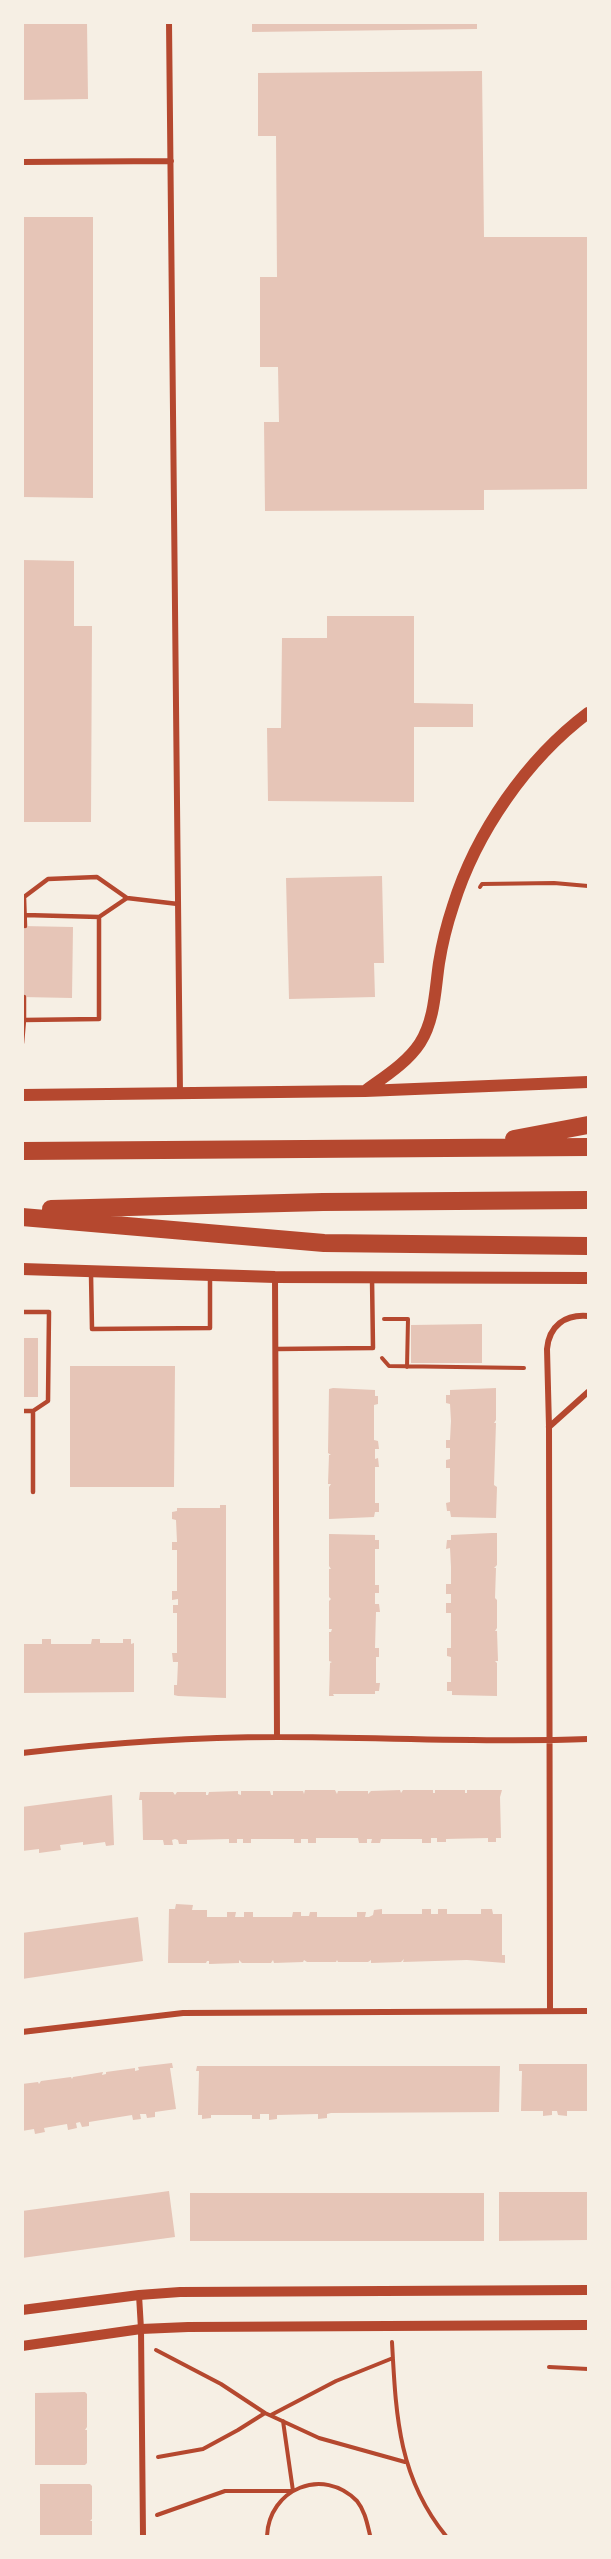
<!DOCTYPE html>
<html>
<head>
<meta charset="utf-8">
<style>
  body { margin:0 }
  #map { position:relative; width:611px; height:2559px; overflow:hidden; background:#f6efe4; font-family:Arial,sans-serif }
  canvas { display:block }
  .frame { position:absolute; inset:0; border:24px solid #f6efe4; pointer-events:none }
</style>
</head>
<body>
<div id="map">
<canvas width="611" height="2559"></canvas>
<div class="frame"></div>
</div>
<script>
const ctx = document.querySelector('canvas').getContext('2d');
ctx.lineJoin = 'round';
function paint(path, color) {
  ctx.fillStyle = color;
  ctx.fill(path, 'evenodd');
}
function strokePath(path, color, width, dash) {
  ctx.strokeStyle = color;
  ctx.lineWidth = width;
  ctx.lineCap = dash ? 'butt' : 'round';
  ctx.setLineDash(dash || []);
  ctx.stroke(path);
}
paint(new Path2D(`
  M22,22H87L88,99L22,100Z
  M252,22H477V29L252,32Z
  M482,71L484,237H588V489L484,490V510L265,511L264,422H279L278,367H260V277H277L276,136H258V73Z
  M22,217H93V498L22,497Z
  M22,560L74,561V626H92L91,822H22Z
  M327,616H414V703L473,704V727H414V802L268,801L267,728H281L282,638H327Z
  M382,876L384,963H374L375,997L289,999L286,878Z
  M22,926L73,927L72,998L22,997Z
  M482,1324V1363H411V1325Z
  M22,1338H38V1397H22Z
  M70,1366H175L174,1487H70Z
  M333,1388L375,1390V1396H378V1404L374,1405V1440L378,1441L379,1449H375V1459L378,1458L379,1467H375V1503H379V1512H375L374,1517L329,1519V1487L331,1484H328L329,1455H331L328,1453L329,1389Z
  M496,1388V1420L494,1423H496L494,1485L497,1487L496,1518L451,1517L450,1511H447L446,1503L450,1502V1468H446V1460L450,1459V1448H446V1440H450L451,1421L450,1404L446,1403V1395H450V1390Z
  M220,1505H226V1698L178,1696L174,1695V1685H177L178,1662H173L172,1653H177V1613H173V1605H178V1599L172,1600V1591H177V1550H172V1542H177L176,1520L172,1519V1512L177,1511V1508H220Z
  M492,1533H497V1565L494,1568H496L495,1598L497,1600V1628L495,1631H497L498,1661H495L497,1663V1696L452,1695V1691H447V1682H451V1657L447,1656V1648H451V1613H446V1603H451V1594H446V1584H451V1567L450,1548L446,1549L447,1540H451V1535Z
  M329,1534L375,1535V1540H379V1549H375V1585H379V1593H375V1604H379L380,1612H376L375,1648H379V1657H376V1683H380L379,1691H375V1694H333L334,1696H329L330,1663L332,1662L329,1661V1632H331L332,1629H329V1601L331,1599L329,1597V1569H331L329,1566Z
  M42,1639H51V1644H91L92,1639H100V1643H123V1639H131V1644L134,1643V1692L22,1693V1644H42Z
  M305,1790H335L337,1794L338,1791H368V1794L371,1791L400,1790L401,1793L403,1790H433V1793H435V1790H465V1793H467V1790H502L500,1797L501,1838H496V1842H488V1838L446,1839V1842H437V1838H431V1843H422V1839H381L380,1843H371L372,1839H367V1843H359L358,1838H316V1843H308V1839H301V1843H294V1839H251V1843H243V1839H237V1843H229V1839L187,1840V1844H179L178,1840L175,1839L172,1840L173,1845H164L163,1840H143L142,1800H139L140,1792H173L175,1795L177,1792H206V1795H208L209,1792L238,1791V1794L241,1795V1791H270L271,1795H273V1791H303L304,1794Z
  M112,1795L114,1845L106,1846L105,1842L83,1845V1842L60,1845L61,1850L39,1853V1849L22,1851V1807Z
  M176,1904L193,1905L192,1910H207V1917H227V1912H236L235,1917H244V1912H253V1917H292L293,1912H301V1916H309L310,1912H317V1917H357V1912H366L365,1917H369L373,1915L374,1910L382,1909V1914H422V1909H431V1914H438V1909H447V1914H481V1909H492L493,1914H502V1955H505V1963L467,1960L403,1962L404,1959L401,1962L371,1963V1960L368,1962H338L337,1960L336,1962H307L304,1960L303,1962L274,1963L273,1960L271,1963H242L239,1960V1963L209,1964V1961H207L206,1963H168L169,1909H175Z
  M138,1917L143,1961L22,1979V1933Z
  M172,2063L173,2068H170L176,2109L155,2112V2117L147,2118L146,2114H140L141,2119L133,2120L132,2115L89,2122V2126L82,2127L80,2122L76,2123L77,2128L68,2130L67,2124L44,2128L45,2132L35,2134L34,2129L22,2131V2084L38,2082L39,2084L41,2081L71,2077L72,2079L73,2077L103,2072L102,2075L106,2074V2072L135,2068V2071L139,2070L138,2067Z
  M519,2064H588V2111H567V2116L558,2115L557,2111H552V2115L543,2116V2111H521L522,2071H519Z
  M197,2066H500L499,2112L331,2113L327,2114V2118L318,2119V2114L277,2115V2119L269,2120V2114H260V2119H252V2115H211V2118L202,2119V2115H198L199,2071H196Z
  M169,2191L175,2237L22,2258V2211Z
  M499,2192H588V2240L499,2241Z
  M190,2193H484V2241H190Z
  M85,2392L87,2394V2427L85,2430H87V2463L85,2465H35V2393Z
  M40,2484H90L92,2486V2519L90,2521H92V2536H40Z`), '#e6c5b7');
strokePath(new Path2D(`
  M480,887L482,884L554,883L588,886
  M384,1319H408L407,1367
  M382,1358L389,1366L524,1368
  M392,2342C396,2415 398,2477 446,2536
  M156,2350L221,2384L265,2413L319,2438L405,2462
  M549,2367L588,2369
  M271,2415L336,2381L393,2358
  M158,2457L203,2449L238,2430L265,2413
  M157,2515L225,2491H293L283,2421
  M267,2536C269,2489 323,2466 357,2501C365,2511 367,2523 370,2535`), '#b5482f', 4);
strokePath(new Path2D(`
  M25,915L99,917
  M25,926L24,897L48,879L97,877L127,898
  M24,1020V997
  M22,1043L24,1020L99,1019V917L127,898L178,904
  M91,1274L92,1329L210,1328V1275
  M22,1312H49L48,1401L33,1411V1492
  M277,1349L373,1348L372,1278
  M22,1411H33`), '#b5482f', 4.5);
strokePath(new Path2D(`
  M169,22L180,1094
  M22,162L171,161
  M275,1277L277,1737
  M549,1427L588,1392
  M22,1753C107,1743 192,1737 278,1737C381,1737 485,1743 588,1739
  M550,2011L549,1427L547,1349C549,1326 565,1314 588,1316
  M22,2032L183,2013L588,2011
  M139,2295L141,2329L143,2536`), '#b5482f', 6);
strokePath(new Path2D(`
  M22,2310L139,2295L180,2292L588,2290
  M22,2346L141,2329L188,2327L588,2325`), '#b5482f', 10);
strokePath(new Path2D(`
  M365,1091C384,1077 407,1063 420,1043C435,1019 435,990 439,963C442,944 447,924 453,906C476,832 527,759 588,713
  M22,1095L365,1091L588,1082
  M22,1269L275,1277L588,1278`), '#b5482f', 12);
strokePath(new Path2D(`
  M514,1139L588,1125
  M22,1151L588,1147
  M51,1209L323,1202L588,1200
  M22,1217L324,1243L588,1246`), '#b5482f', 18);
</script>
</body>
</html>
